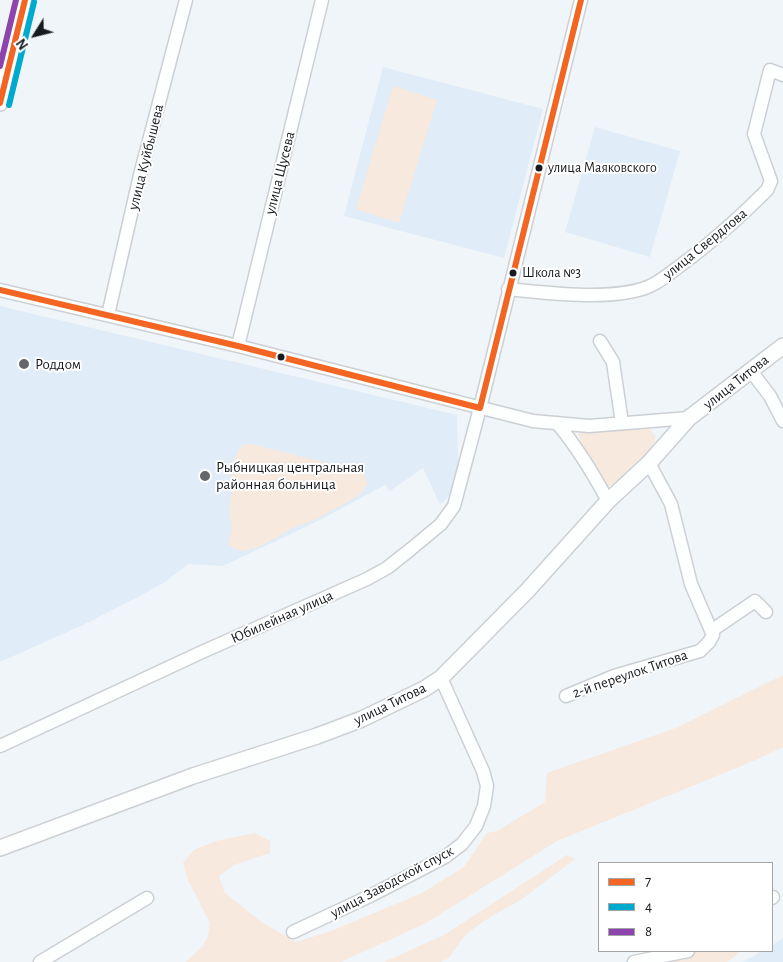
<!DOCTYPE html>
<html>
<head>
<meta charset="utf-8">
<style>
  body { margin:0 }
  #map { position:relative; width:783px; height:962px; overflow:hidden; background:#f0f5fa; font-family:"Alegreya Sans",sans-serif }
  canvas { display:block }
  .legend { position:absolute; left:598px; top:862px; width:175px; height:90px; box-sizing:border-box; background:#fff; border:1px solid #a2a4a5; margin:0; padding:6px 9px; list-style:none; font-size:15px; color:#171b1f }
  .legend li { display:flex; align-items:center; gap:10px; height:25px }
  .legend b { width:25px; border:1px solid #a2a4a5 }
  .north { position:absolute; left:10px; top:10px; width:50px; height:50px; -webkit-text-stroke:4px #fff; paint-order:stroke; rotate:234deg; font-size:14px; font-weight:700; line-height:20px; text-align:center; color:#171b1f }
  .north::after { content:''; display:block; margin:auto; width:18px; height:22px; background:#171b1f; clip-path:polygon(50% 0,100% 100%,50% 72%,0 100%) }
</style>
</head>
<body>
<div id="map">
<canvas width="783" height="962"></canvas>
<ul class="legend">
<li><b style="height:6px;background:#f26522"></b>7</li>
<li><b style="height:6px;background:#00a9ce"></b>4</li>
<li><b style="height:6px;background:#8e44ad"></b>8</li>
</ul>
<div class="north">N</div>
</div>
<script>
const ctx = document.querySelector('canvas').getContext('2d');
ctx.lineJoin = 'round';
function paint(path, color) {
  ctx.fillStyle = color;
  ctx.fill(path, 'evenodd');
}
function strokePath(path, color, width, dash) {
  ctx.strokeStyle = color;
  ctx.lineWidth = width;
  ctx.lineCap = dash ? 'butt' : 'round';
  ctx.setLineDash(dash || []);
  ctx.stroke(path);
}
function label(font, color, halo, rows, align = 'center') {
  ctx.font = font + ' "Alegreya Sans",sans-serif';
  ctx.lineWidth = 4;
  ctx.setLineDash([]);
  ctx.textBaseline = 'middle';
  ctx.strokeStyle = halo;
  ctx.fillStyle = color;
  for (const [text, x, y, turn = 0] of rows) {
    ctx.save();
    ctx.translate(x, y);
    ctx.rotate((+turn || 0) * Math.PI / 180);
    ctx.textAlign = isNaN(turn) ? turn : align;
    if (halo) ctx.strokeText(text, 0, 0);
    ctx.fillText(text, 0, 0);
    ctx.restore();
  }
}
paint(new Path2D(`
  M383,67L543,109L504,258L344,216Z
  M595,127L680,151L650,257L565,232Z
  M0,306L457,415L458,465L451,494L440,505L423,468L390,491L385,485L320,520L223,566L188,564L165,582L138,597L81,626L0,662Z
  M783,938V962H743L762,951H772V945Z`), '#e0ecf7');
paint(new Path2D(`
  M393,86L437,100L399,223L356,209Z
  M643,426L649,428L655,436L654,448L615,485L609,486L605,485L583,446L578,434L587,430Z
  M251,444L363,472L368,484L358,496L317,519L292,528L267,543L252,549L240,551L228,545L232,528L229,509L233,485L231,476L233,461L242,445Z
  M783,675V747L756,760L557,841L426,923L341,962H186L203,946L208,936L210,923L188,880L183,863L194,850L216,841L255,833L270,841V853L234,865L219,876L225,893L263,923L296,942L331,931L422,893L464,867L487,833L497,831L545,802L547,773L676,728Z
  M567,855L575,859L522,899L484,921L465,935L449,958L440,962H384L444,935Z
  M688,951H739L737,955L727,962H634Z`), '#f7e9dd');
const minor = new Path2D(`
  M508,289C545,293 619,302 652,285C662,280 672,272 681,265C711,243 740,217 767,190L771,181L754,134L770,70L783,75
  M0,290L238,346L533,421L589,426L689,418
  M108,315L140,175L186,0
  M600,341L613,362L622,423
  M238,346L322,0
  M751,371L770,396L783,421
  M557,423C577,447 593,473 608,501
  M711,631L755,601L766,612
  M566,696L614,676L700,651L709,642L713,635L691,584L671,504L649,463
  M0,746L202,652L367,579L387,568L411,549L441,524L454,506L480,408L581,0
  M772,898L773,897
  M293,932L370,896L445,857L462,844L476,826L484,806L487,786L483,771L441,678
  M40,962L147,898
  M634,962L688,951`);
const tertiary = new Path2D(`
  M0,103L25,0
  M0,848L193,776L317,736L362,719L424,689L441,678L527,591L608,501L649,463L689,418L783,346`);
strokePath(minor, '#ccd0d4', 15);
strokePath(tertiary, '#ccd0d4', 18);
strokePath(minor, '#fdfefe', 12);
strokePath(tertiary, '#fdfefe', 15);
strokePath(new Path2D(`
  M0,103L25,0
  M0,290L238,346L480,408L581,0`), '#f26522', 6);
strokePath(new Path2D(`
  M9,105L34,2`), '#00a9ce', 6);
strokePath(new Path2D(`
  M0,66L16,0`), '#8e44ad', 6);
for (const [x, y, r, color] of [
  [539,168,4.5,"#171b1f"],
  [513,273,4.5,"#171b1f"],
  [281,357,4.5,"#171b1f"],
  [24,364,6,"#63676c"],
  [205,476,6,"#63676c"]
]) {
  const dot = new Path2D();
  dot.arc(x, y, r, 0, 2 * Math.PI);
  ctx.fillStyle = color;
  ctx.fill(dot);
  strokePath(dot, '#fff', 2);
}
label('14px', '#171b1f', '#fff', [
  ["улица Маяковского",548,168],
  ["Школа №3",522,273]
], 'left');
label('15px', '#171b1f', '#fff', [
  ["улица Куйбышева",146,157,-76],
  ["улица Щусева",280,173,-76],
  ["улица Свердлова",705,244,-39],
  ["улица Титова",736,382,-38],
  ["Юбилейная улица",282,617,-24],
  ["2-й переулок Титова",630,674,-19],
  ["улица Титова",390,704,-26],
  ["улица Заводской спуск",392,882,-28]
]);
label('15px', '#171b1f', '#fff', [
  ["Роддом",35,364],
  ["Рыбницкая центральная",216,467],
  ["районная больница",216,484]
], 'left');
</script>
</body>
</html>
